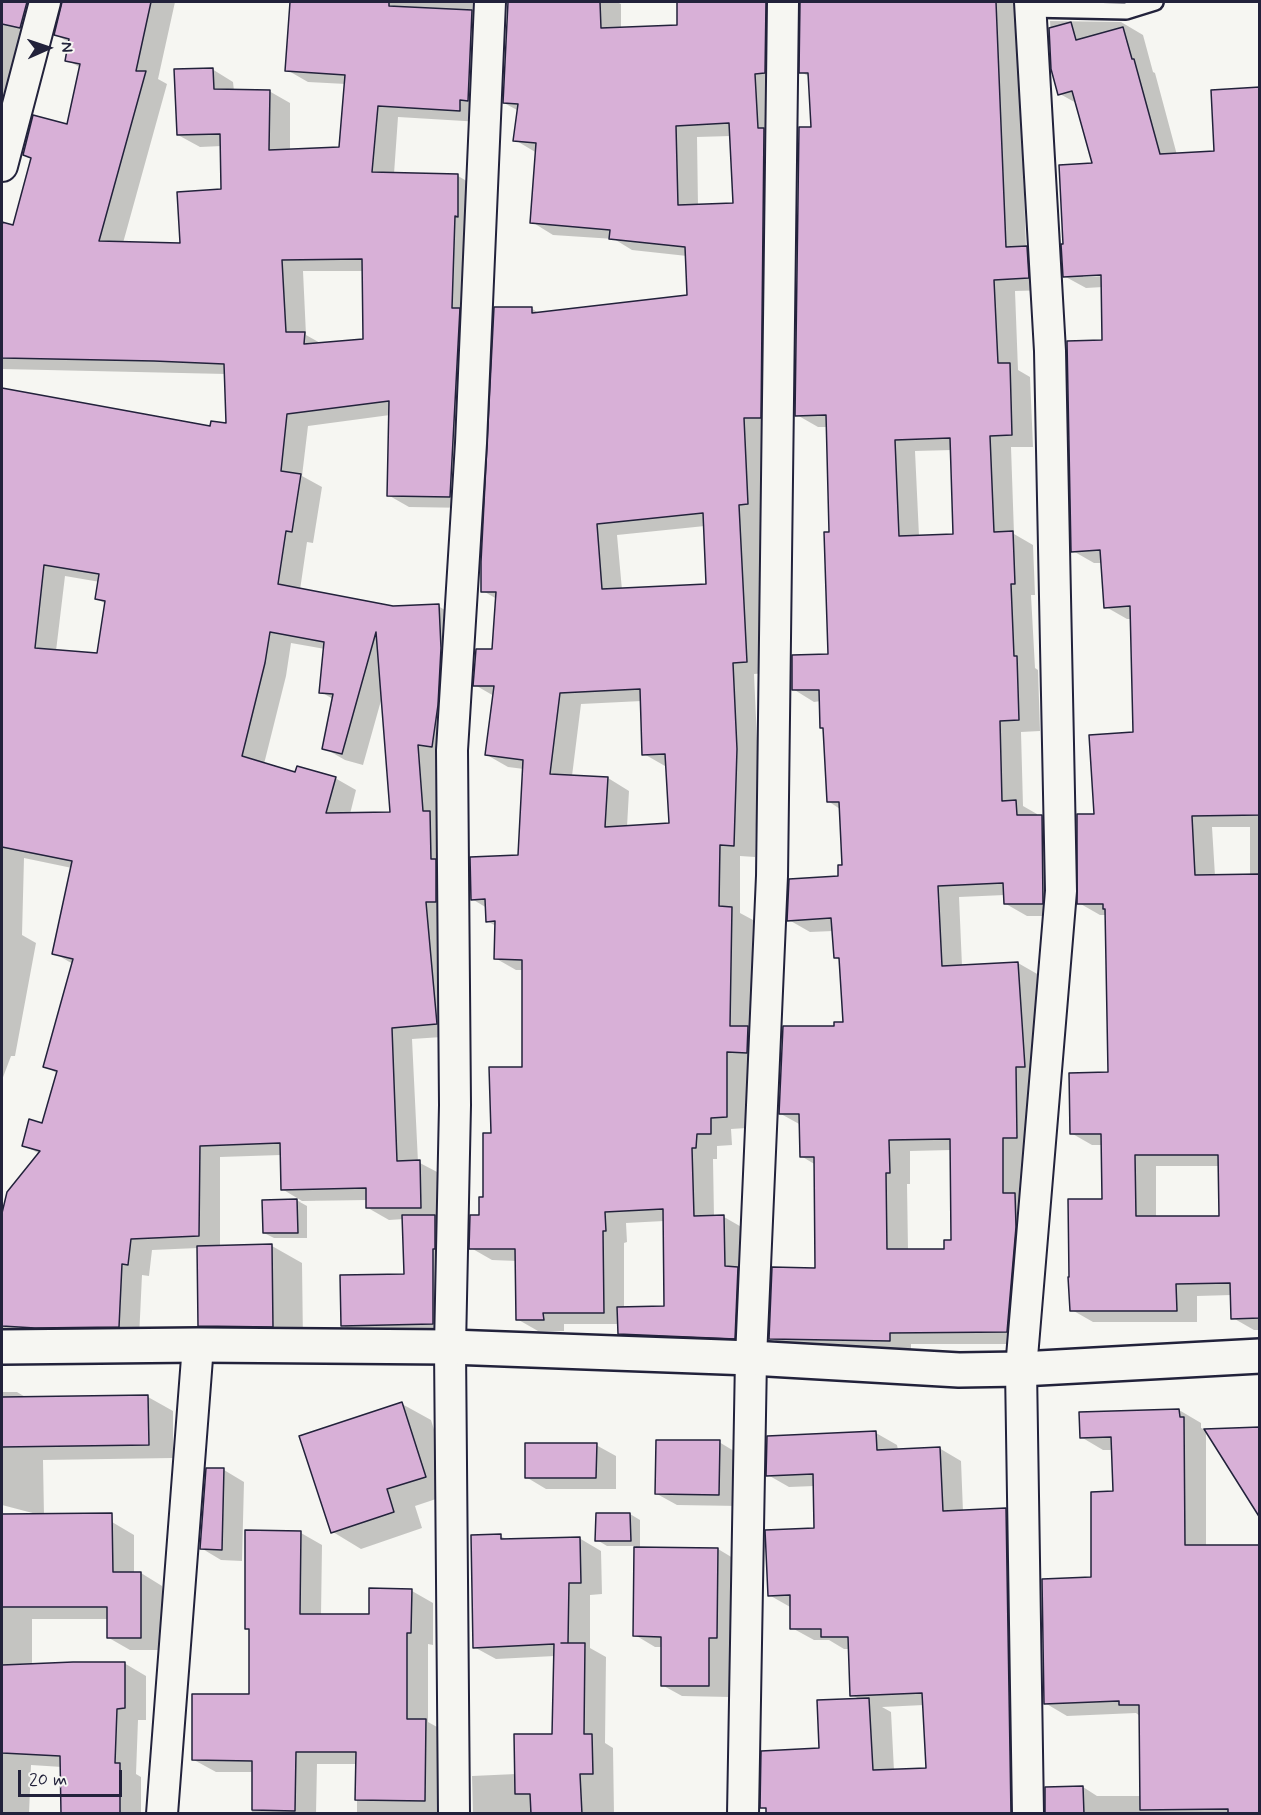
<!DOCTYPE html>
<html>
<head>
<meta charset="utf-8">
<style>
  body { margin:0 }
  #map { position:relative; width:1261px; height:1815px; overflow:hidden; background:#f6f6f2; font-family:Mynerve,sans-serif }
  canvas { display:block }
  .frame { position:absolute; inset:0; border:3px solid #22223b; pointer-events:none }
  .north { position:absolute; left:18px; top:18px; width:60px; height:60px; -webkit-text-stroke:4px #f6f6f2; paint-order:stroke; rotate:87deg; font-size:16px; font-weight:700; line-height:24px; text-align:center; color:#22223b }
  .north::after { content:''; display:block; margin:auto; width:21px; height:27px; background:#22223b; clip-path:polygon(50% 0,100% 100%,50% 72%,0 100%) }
  .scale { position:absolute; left:18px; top:1770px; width:104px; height:27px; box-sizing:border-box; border:3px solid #22223b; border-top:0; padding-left:8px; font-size:18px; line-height:21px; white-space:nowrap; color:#22223b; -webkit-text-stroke:4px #f6f6f2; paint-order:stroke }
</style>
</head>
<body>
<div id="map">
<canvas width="1261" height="1815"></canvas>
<div class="frame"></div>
<div class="north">N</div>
<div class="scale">20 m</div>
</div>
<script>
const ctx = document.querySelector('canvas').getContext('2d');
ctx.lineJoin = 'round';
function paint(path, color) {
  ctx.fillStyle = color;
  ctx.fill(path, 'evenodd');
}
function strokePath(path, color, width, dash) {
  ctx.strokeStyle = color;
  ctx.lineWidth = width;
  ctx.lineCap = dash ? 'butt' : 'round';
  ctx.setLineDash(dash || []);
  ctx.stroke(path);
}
paint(new Path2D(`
  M2,2H54L2,155Z
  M63,2H175L158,79L167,84L123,243L181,244L222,191V146L200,147L178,135L212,69L233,82L234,91H269L290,103V151L341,148L346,84L308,82L287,70L291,2H500L481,122L398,117L394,174L458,176L479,188L471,508L409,507L388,495L390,415L308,426L302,476L322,487L313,543L307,542L300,590L393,607L438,606L459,618L457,1036L412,1039L418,1162L441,1174L463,1341L372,1342L342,1325L405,1275L404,1219L389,1220L368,1208V1200L298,1201L307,1206V1238H274L264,1233V1202L302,1201L282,1189L281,1155L220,1157V1247L272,1246L302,1263L303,1343H230L200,1325L198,1248L152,1250L149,1276L142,1275L139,1338L2,1340V1218L9,1193L40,1154L23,1145L43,1125L58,1074L45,1066L73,964L54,953L72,868L24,858L22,935L36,943L15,1056H11L2,1080V389L212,428L227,425L226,374L2,369V224L14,227L32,159L24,155L68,126L81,68L67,60L70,43L56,35ZM303,271H363L364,341L322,344L306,335ZM65,576L100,582L97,599L106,604L98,654L56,651ZM291,643L325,649L321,692L333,699L324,748L345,760L363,765L382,697L392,813L350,814L356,790L335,778L296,774L264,764L286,676Z
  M509,2H617L621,4V29L678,26L679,2H793L768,516H760L767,673L754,674L758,762L755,857L740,856V913L753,920L751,1029L768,1064L747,1063V1128L731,1129L732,1145L717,1146V1159H713L714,1217H724L745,1229L755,1350L640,1346L619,1333V1324H564V1331H538L517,1319V1261L492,1260L471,1248L485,1199L492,1134L524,1068L523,970H516L495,958L496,926L487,921V908L472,899L519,856L524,769L508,767L487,755L494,696L475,685L493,651L497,599L483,591L531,308L540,314L689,296L687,256L632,250L614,239L553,235L532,222L537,153L515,140L519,111L504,103ZM731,136L735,204L698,206L697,137ZM705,526L708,585L622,590L617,535ZM642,701L644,754L665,766H667L670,825L627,827L629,791L608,778L572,776L581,704ZM664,1221L665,1307L624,1308V1243L627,1242L626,1223Z
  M802,2H1017L1026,247L1047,260L1049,290L1015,291L1018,370L1030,377L1033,447H1011L1014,534L1033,545L1035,595H1031L1035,668L1038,670L1040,731L1021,732L1023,806L1037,814V816H1042L1063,828V916H1027L1006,904L1005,895L959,897L962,966L1018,963L1039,975L1045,1078L1037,1149L1024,1150L1028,1344H911V1352L792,1350L771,1338L816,1270V1165L801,1156V1125L781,1114L835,1028L844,1024L841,961L835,957L833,931L810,932L789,920L840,877L844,866L840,809L828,801L824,729L821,701L814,702L793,689L829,656L831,533L828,427H818L797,415L812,128L810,77L801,72ZM952,450L955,535L919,536L915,451ZM951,1150L952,1241L945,1251L908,1250L907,1184H910V1151Z
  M1053,2H1135L1138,13L1071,12Z
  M1050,21L1121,22L1143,35L1153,72L1155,73L1177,155L1216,153L1260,89V1330H1254L1233,1318L1232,1295L1197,1296V1322H1093L1072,1310L1103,1201V1145H1092L1071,1133L1109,1073L1107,915H1100L1079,903L1095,816L1135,733L1131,619H1127L1106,607L1102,563H1094L1073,551L1104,341L1103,287L1086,288L1064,276L1094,165L1078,104L1060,94L1053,69ZM1109,273V276L1083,277V274ZM1212,827H1250V876H1215ZM1156,1166H1220L1221,1217H1156Z
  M2,1392H17L27,1398L148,1397L173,1411V1458L43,1460L44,1516L2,1505Z
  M402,1404L431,1420L454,1493L415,1506L422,1528L361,1549L333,1532Z
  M1179,1410L1201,1423V1428L1206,1430V1546L1260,1814H1047L1083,1787L1097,1796H1141L1140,1716L1136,1713L1067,1716L1045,1703L1093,1578L1115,1493L1113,1450H1103L1081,1437Z
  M876,1433L897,1445L898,1450L939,1448L961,1461L963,1512L1006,1510L1027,1522L1032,1814H768V1811L762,1807L821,1750L861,1700L852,1695L850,1649H844L829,1640H814L792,1628V1608L769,1595L816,1529L815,1486L789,1487L768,1475ZM924,1705L927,1770L894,1771L891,1712L882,1707Z
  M719,1442L739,1454V1506L677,1505L657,1494Z
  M596,1445L616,1456V1489H546L526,1477Z
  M207,1469L224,1470L244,1482L242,1561L221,1560L201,1548Z
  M630,1514L640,1520V1548L718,1549L738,1561L737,1649H729V1697L682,1696L662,1685V1647H655L635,1635L636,1546H607L597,1540Z
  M112,1522L134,1535V1573H141L162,1586V1650H130L109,1638V1619H32V1666L124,1663L146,1676V1720H138L136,1774L141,1777V1814H63L62,1767L31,1765L29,1814H2V1530Z
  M301,1533L322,1545L321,1616H371L412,1591L433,1603V1645L428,1644V1722L448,1733L458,1814H357V1764H317L316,1814H252L253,1772H216L194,1760L250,1696L251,1630L246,1628Z
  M500,1536L508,1540L579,1538L601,1551L602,1594L590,1595V1648L606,1657L605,1743L613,1748L614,1814H473L472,1776L516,1774L554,1736L555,1656L496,1659L474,1647Z`), '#0003');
const building = new Path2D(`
  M2,2H27L20,28L2,24Z
  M62,2H151L136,71H146L99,241L180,243L177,192L221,189L220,134L177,135L174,69L213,68L214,89L270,90L269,150L339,147L345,75L285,71L290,2H389V6L472,10L468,101L460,100V111L378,106L372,172L458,174V217L455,216L452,308H460L450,497L387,496L389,401L287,414L281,471L301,474L292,532L286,531L278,584L393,606L439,604L441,648L438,705L432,747L418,745L423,811H430L431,859H436V902H426L437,1024L392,1028L397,1161L420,1160L421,1208H366V1188L281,1190L280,1143L200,1146L199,1236L131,1239L128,1265L122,1264L119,1327L35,1328L2,1326V1213L7,1192L40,1151L22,1146L29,1119L42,1123L57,1071L43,1067L73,959L52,954L72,861L2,847V388L210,426L211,421L226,423L224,364L154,361L2,358V222L13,225L31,158L23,155L33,115L67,124L80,64L65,61L69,39L54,35ZM362,259L363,339L304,344L305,332H286L282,260ZM44,565L99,574L95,599L105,601L97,653L35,648ZM270,632L324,642L319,693L333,694L322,749L342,754L376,632L390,812L326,813L336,777L297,766L295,772L242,756L265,663Z
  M508,2H600L601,28L677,25V2H766L765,73L755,74L758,128H764L761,418H744L748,504L739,505L747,662L733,663L737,749L734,846L720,845L719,906L732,907L730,1026H748L747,1053L727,1052V1117L711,1118V1134H697L696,1148H692L694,1216L724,1215L725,1266L738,1267L735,1339L618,1334L617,1307L664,1306L663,1209L605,1212L606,1231H603L604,1313H543L544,1320H516L515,1249H469L470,1215H479V1197H483V1133H491L489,1067H522V960L494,959L495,921L486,922L485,899L471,900L470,857L518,855L523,760L485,755L494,686H473L476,649H492L496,592H481V562L494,307H532V313L687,295L685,247L609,239L610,230L530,223L536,143L513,141L518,104L503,103ZM729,123L733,203L678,205L676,126ZM703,513L706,584L602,589L597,524ZM640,689L642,755L665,754L669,823L605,827L608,777L550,774L560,693Z
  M800,2H996L1006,247L1027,246L1029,278L994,280L998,363H1010L1012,435L990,436L994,532L1013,531L1015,584H1011L1014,656H1017L1019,720L1000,721L1002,801L1016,800L1017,815H1042L1043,904H1004L1003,883L938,886L942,966L1018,962L1025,1067H1016L1017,1138H1003V1193H1015L1016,1227L1007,1332L890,1333V1341L769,1339L772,1267L815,1268L814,1157H800L799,1114H779L783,1026H834V1022H843L839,958H834L831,918L787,921L789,879L838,876V865H842L839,802H827L823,728H820L819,690H792V655L828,654L824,532H829L826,415L795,416L799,127H811L808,73H799ZM950,438L953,534L899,536L895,440ZM950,1139L951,1240H944V1249H887L886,1173H890L889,1140Z
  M1071,22L1076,40L1123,27L1132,59H1134L1160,154L1214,151L1211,90L1260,87V815L1192,816L1195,875L1260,874V1318L1231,1319L1230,1283L1176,1284L1177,1311H1070L1068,1277H1069L1068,1199H1102L1101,1134H1070L1069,1073L1108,1072L1105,909H1103V904H1077V814H1094L1089,735L1133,732L1130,606L1104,608L1100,550L1071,552L1067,341L1102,340L1101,275L1063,277L1061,244H1063L1059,165L1092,163L1072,91L1058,95L1051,69L1049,28ZM1135,1155H1218L1219,1216H1136Z
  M297,1199L298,1233H263L262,1200Z
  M402,1215H435V1249H433V1324L341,1326L340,1275L404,1274Z
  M272,1244L273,1327L198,1326L197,1246Z
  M148,1395L149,1445L2,1447V1397Z
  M402,1402L426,1477L387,1489L394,1512L331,1533L299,1436Z
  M1179,1409L1180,1417H1184L1185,1545H1260V1814H1228V1809L1140,1810L1139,1705H1119V1701L1044,1704L1042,1579L1091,1577V1492L1113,1491L1111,1437L1080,1438L1079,1412Z
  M1260,1427V1518L1204,1429Z
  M876,1431L877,1450L940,1447L943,1511L1006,1508L1011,1814H766V1808H760L761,1751L819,1748L817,1700L869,1698L873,1770L926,1768L922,1693L850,1696L848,1637H821V1629H790V1595L768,1596L765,1530L814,1528L813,1474L766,1476L767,1436Z
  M656,1440H720L719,1495L655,1494Z
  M525,1443H597L596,1478H525Z
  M206,1468H224L222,1550L200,1549Z
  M112,1513L113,1572H141V1638H107V1607H2V1514Z
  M596,1513H630L631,1541H595Z
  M245,1530L301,1531L300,1614H369V1588L412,1589L411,1633H407V1719H426L425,1801L355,1800L356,1752H296L295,1811L252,1810V1761L192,1760V1694H249V1629H245Z
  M501,1534V1539L580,1537L581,1583H569L568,1643H561H585L584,1734H592L593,1774H580L582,1814H531L530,1794H515L514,1734H552L554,1644L473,1648L471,1535Z
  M634,1547L718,1548L717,1638H709V1686H661V1637L633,1636Z
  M73,1662H125V1708L117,1709L115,1763H120V1814H61L60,1756L2,1753V1665Z
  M1083,1786L1084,1814H1045V1787Z`);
paint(building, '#d8b0d7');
strokePath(building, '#22223b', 1.5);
const lane = new Path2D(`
  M1030,9L1126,11L1155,2`);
const street = new Path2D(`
  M2,166L45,2
  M162,1814L198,1345
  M454,1814L450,1347L455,1105L452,750L471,443L490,2
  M743,1814L751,1358L772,876L783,2
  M1028,1814L1021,1369L1061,891L1050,351L1030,2`);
const secondary = new Path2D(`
  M2,1347L198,1345L450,1347L751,1358L959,1370L1021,1369L1260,1356`);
strokePath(lane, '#22223b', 20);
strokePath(street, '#22223b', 34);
strokePath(secondary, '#22223b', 38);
strokePath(lane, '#f6f6f2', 15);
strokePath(street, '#f6f6f2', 30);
strokePath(secondary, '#f6f6f2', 33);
</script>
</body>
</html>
